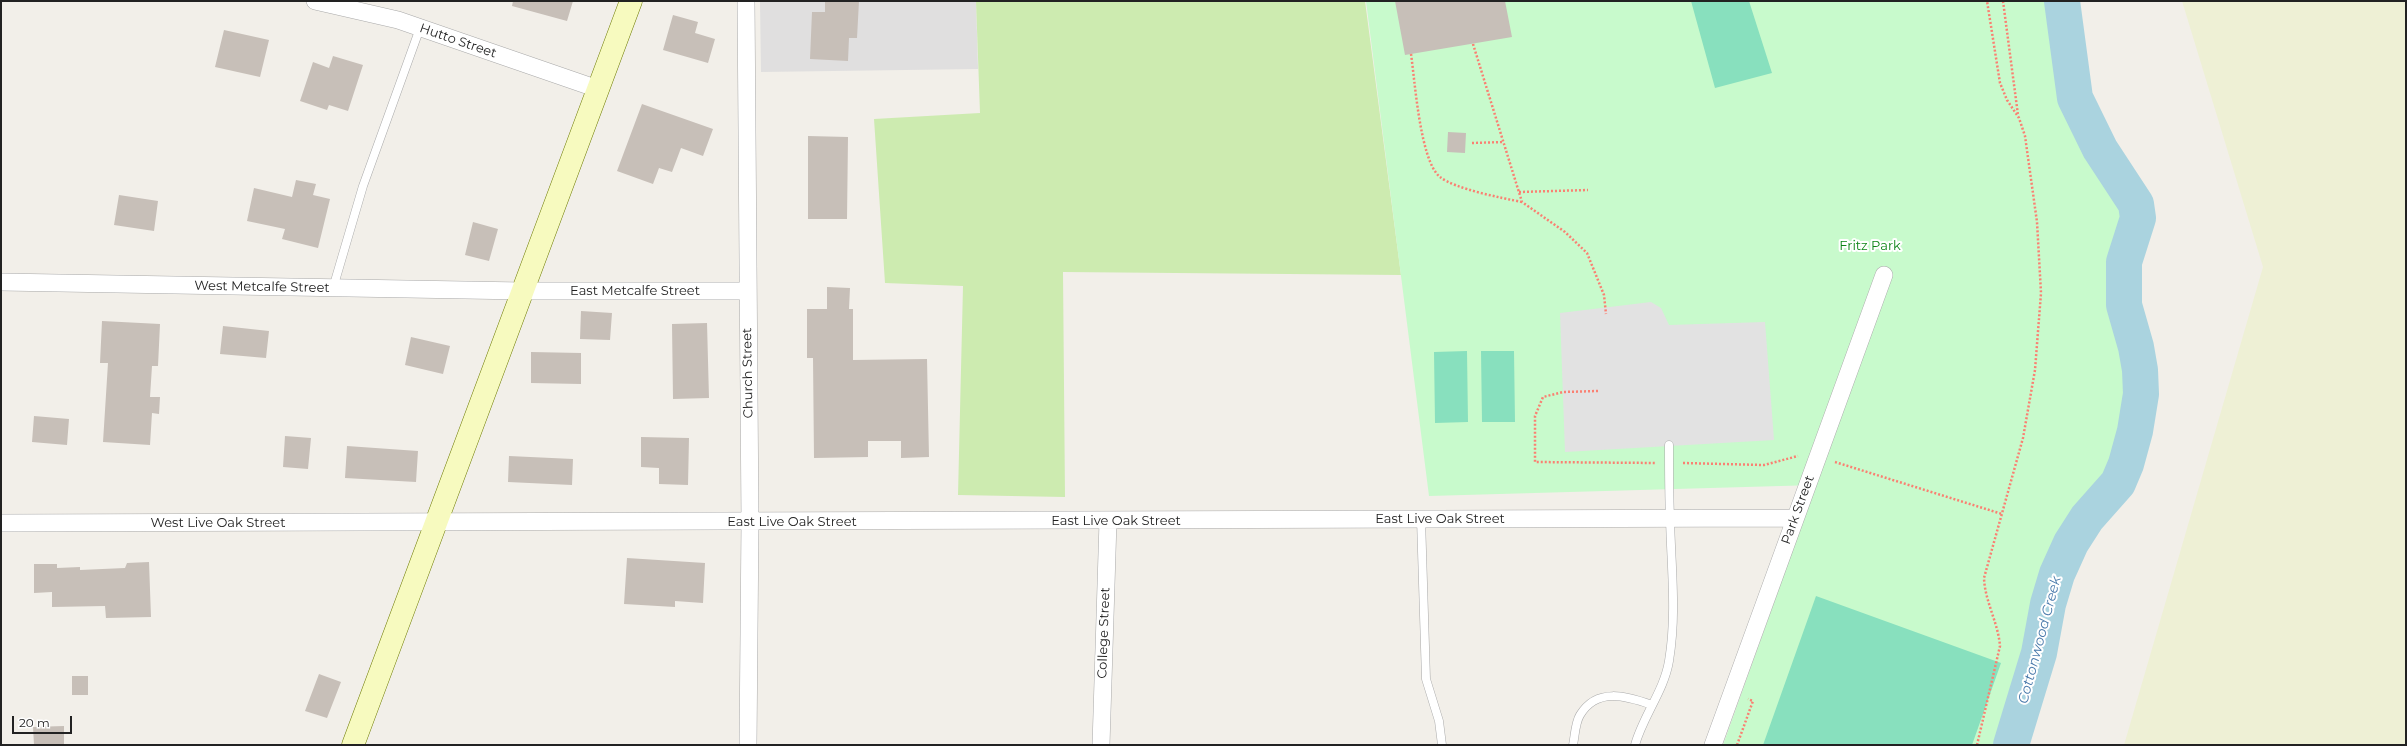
<!DOCTYPE html>
<html>
<head>
<meta charset="utf-8">
<style>
  body { margin:0 }
  #map { position:relative; width:2407px; height:746px; overflow:hidden; background:#f2efe9; font-family:Montserrat,sans-serif }
  canvas { display:block }
  .frame { position:absolute; inset:0; border:2px solid #222; pointer-events:none }
  .scale { position:absolute; left:12px; top:716px; width:60px; height:18px; box-sizing:border-box; border:2px solid #222; border-top:0; padding-left:5px; font-size:12px; line-height:14px; white-space:nowrap; color:#222; -webkit-text-stroke:3px #fff; paint-order:stroke }
</style>
</head>
<body>
<div id="map">
<canvas width="2407" height="746"></canvas>
<div class="frame"></div>
<div class="scale">20 m</div>
</div>
<script>
const ctx = document.querySelector('canvas').getContext('2d');
ctx.lineJoin = 'round';
function paint(path, color) {
  ctx.fillStyle = color;
  ctx.fill(path, 'evenodd');
}
function strokePath(path, color, width, dash) {
  ctx.strokeStyle = color;
  ctx.lineWidth = width;
  ctx.lineCap = dash ? 'butt' : 'round';
  ctx.setLineDash(dash || []);
  ctx.stroke(path);
}
function label(font, color, halo, rows, align = 'center') {
  ctx.font = font + ' Montserrat,sans-serif';
  ctx.lineWidth = 4;
  ctx.setLineDash([]);
  ctx.textBaseline = 'middle';
  ctx.strokeStyle = halo;
  ctx.fillStyle = color;
  for (const [text, x, y, turn = 0] of rows) {
    ctx.save();
    ctx.translate(x, y);
    ctx.rotate((+turn || 0) * Math.PI / 180);
    ctx.textAlign = isNaN(turn) ? turn : align;
    if (halo) ctx.strokeText(text, 0, 0);
    ctx.fillText(text, 0, 0);
    ctx.restore();
  }
}
paint(new Path2D(`
  M760,1H976L978,69L761,72Z`), '#e0dfdf');
paint(new Path2D(`
  M2182,1H2406V745H2124L2263,267Z`), '#eef0d5');
paint(new Path2D(`
  M976,1H1365L1401,275L1063,272L1065,497L958,495L963,286L885,283L874,119L980,113Z`), '#cdebb0');
paint(new Path2D(`
  M1366,1H2074L2089,138L2135,202L2124,295L2142,381L2135,449L2079,546L2044,623L2016,745H1723L1816,485L1429,496Z`), '#c8facc');
paint(new Path2D(`
  M1691,1H1749L1772,73L1715,88Z
  M1467,351L1468,422L1435,423L1434,352Z
  M1481,351H1514L1515,422H1482Z
  M1816,596L2001,663L1972,745H1763Z`), '#88e0be');
paint(new Path2D(`
  M1651,302L1661,308L1669,325L1765,322L1774,440L1565,452L1560,313Z`), '#e2e2e2');
strokePath(new Path2D(`
  M2011,745L2039,653L2048,604L2057,574L2071,543L2087,518L2118,483L2126,464L2135,431L2141,394L2140,370L2136,347L2124,305V262L2138,218L2136,204L2100,149L2075,98L2062,1`), '#aad3df', 36);
paint(new Path2D(`
  M513,1H573L567,21L512,6Z
  M825,1H859L857,38H849L848,61L810,59L812,12H825Z
  M1395,1H1505L1512,37L1405,55Z
  M673,15L698,22L695,33L715,39L708,63L663,50Z
  M224,30L269,40L260,77L215,67Z
  M333,56L363,65L348,111L329,105L327,110L300,101L313,62L329,68Z
  M642,104L713,129L703,156L681,148L672,172L659,168L653,184L617,171Z
  M1448,132L1466,133L1465,153L1447,152Z
  M808,136L848,137L847,219H808Z
  M296,180L316,184L313,195L330,199L318,248L282,239L285,229L247,221L254,188L292,197Z
  M119,195L158,201L154,231L114,225Z
  M473,222L498,229L489,261L465,255Z
  M827,287L850,288L849,309H853V360L927,359L929,457L901,458V441H868V457L814,458L813,358H807V309H827Z
  M581,311L612,313L610,340L580,339Z
  M102,321L160,324L158,366H152L150,397H160L159,414L152,413L150,445L103,442L108,363H100Z
  M707,323L709,398L673,399L672,324Z
  M223,326L269,331L266,358L220,354Z
  M411,337L450,346L443,374L405,365Z
  M531,352L581,353V384L531,383Z
  M34,416L69,419L67,445L32,442Z
  M285,436L311,438L308,469L283,467Z
  M641,437L689,438L688,485L659,484V468L641,467Z
  M347,446L418,451L416,482L345,478Z
  M509,456L573,459L572,485L508,482Z
  M627,558L705,563L703,603L675,601V607L624,604Z
  M149,562L151,617L106,618L105,606L52,607V592L34,593V564H57V568L80,567V570L125,568L127,563Z
  M319,674L341,682L327,718L305,711Z
  M72,676H88V695H72Z
  M64,726V745H34L33,727Z`), '#c7bfb8');
const service = new Path2D(`
  M333,288L363,186L420,28
  M1421,519L1426,679L1439,721L1442,745
  M1573,745C1575,736 1575,723 1580,715C1597,687 1626,696 1652,705
  M1635,745C1643,716 1664,691 1669,661C1677,613 1671,566 1670,518C1669,494 1669,469 1669,445`);
const minor = new Path2D(`
  M315,1L398,20L598,89
  M746,1L750,522L748,745
  M1,282L523,291H747
  M1,523L1795,518
  M1101,745L1108,521
  M1713,745L1884,275`);
const secondary = new Path2D(`
  M353,745L631,1`);
strokePath(service, '#a9a9a9', 9);
strokePath(minor, '#a9a9a9', 18);
strokePath(secondary, '#707d05', 23);
strokePath(new Path2D(`
  M2003,1L2018,115
  M1473,44L1522,202L1565,232L1587,253L1604,295L1606,314
  M1411,54C1415,81 1420,161 1440,177C1455,189 1502,198 1522,202
  M1472,143L1504,142
  M1519,192L1588,190
  M1598,391L1563,392L1543,397L1535,416V462L1656,463
  M1835,462L2002,514
  M1683,463L1764,465L1798,456
  M1737,745L1753,701L1748,699
  M1977,745L2000,646C1998,622 1985,602 1984,578L2023,438L2035,370L2041,293L2037,222L2025,136L2019,118L2007,100L2000,83L1987,1`), '#fa8072', 2.5, [2, 2]);
strokePath(service, '#fff', 8);
strokePath(minor, '#fff', 17);
strokePath(secondary, '#f7fabf', 22);
label('13px', '#222', '#fff', [
  ["Hutto Street",458,41,19],
  ["West Metcalfe Street",262,287,1],
  ["East Metcalfe Street",635,291],
  ["Church Street",748,373,-91],
  ["Park Street",1798,510,-70],
  ["East Live Oak Street",1440,519],
  ["East Live Oak Street",1116,521],
  ["East Live Oak Street",792,522],
  ["West Live Oak Street",218,523],
  ["College Street",1104,633,-88]
]);
label('13px', '#0c8416', '#fff', [
  ["Fritz Park",1870,246]
]);
label('italic 14px', '#4a7aab', '#fff', [
  ["Cottonwood Creek",2040,640,-75]
]);
</script>
</body>
</html>
